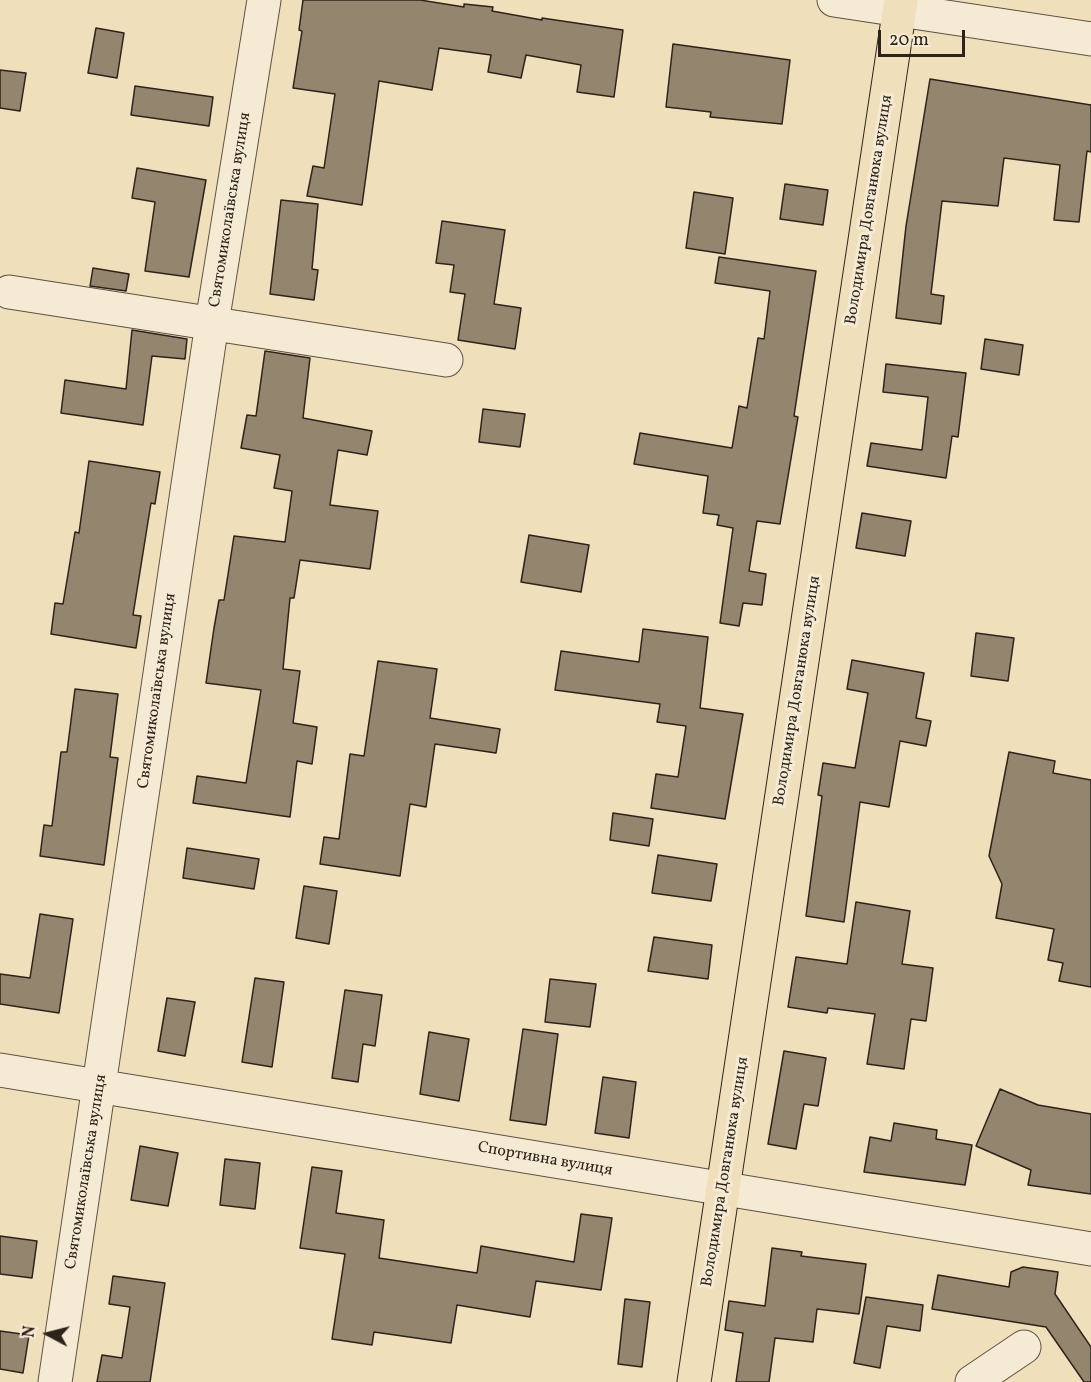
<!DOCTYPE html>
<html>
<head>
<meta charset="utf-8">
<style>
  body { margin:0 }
  #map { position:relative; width:1091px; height:1382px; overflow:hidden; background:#f0dfbb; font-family:Vollkorn,serif }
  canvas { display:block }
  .north { position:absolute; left:18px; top:1304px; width:60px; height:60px; -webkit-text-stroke:4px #f5ead3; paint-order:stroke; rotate:277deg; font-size:16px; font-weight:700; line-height:24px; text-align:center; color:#2e231b }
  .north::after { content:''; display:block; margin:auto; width:21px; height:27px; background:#2e231b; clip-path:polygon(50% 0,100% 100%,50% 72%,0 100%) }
  .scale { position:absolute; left:878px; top:30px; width:87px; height:27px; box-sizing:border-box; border:3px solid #2e231b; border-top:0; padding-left:8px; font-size:18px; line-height:21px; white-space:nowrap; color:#2e231b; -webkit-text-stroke:4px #f5ead3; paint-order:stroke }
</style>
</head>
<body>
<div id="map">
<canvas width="1091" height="1382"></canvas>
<div class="north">N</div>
<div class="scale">20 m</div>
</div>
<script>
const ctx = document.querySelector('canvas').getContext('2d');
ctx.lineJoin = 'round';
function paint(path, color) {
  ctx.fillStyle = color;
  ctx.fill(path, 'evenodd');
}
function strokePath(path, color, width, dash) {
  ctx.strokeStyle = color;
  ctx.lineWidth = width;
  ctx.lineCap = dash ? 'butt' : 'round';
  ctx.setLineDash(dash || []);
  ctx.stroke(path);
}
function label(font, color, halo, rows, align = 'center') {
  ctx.font = font + ' Vollkorn,serif';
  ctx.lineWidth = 6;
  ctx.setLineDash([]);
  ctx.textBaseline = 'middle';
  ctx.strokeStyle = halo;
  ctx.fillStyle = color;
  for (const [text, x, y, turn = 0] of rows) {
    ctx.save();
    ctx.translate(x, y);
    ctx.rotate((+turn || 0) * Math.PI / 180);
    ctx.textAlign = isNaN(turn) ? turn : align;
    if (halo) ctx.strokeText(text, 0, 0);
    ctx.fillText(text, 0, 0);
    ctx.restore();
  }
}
const building = new Path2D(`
  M303,0H420L464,7V4L493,7L492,11L542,20V18L623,30L614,97L577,92L581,65L526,55L521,78L488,72L491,55L439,48L432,90L379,81L362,205L307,196L313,166L324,168L335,94L293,88L302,31L299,30Z
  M96,28L124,33L117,78L88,73Z
  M673,44L790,60L782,124L710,117L711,112L666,107Z
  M0,70L26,73L20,111L0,108Z
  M930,79L1091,105V152L1087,151L1079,222L1054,220L1060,165L1004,158L998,206L942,201L931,294L944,296L941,324L896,318L906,226Z
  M135,86L213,97L209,126L131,115Z
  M137,168L206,180L189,277L145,271L155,202L132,198Z
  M785,184L828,190L823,225L780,219Z
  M694,192L733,198L725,254L686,248Z
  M281,200L318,204L312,269L318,270L314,300L270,294Z
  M442,221L505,230L494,304L521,308L515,349L458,340L465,294L450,292L454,265L436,263Z
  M719,257L816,271L794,416L798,417L780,524L757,521L749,571L766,574L762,605L743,603L739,626L720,623L733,528L717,525L719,515L703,513L708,476L634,464L640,433L732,448L739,406L747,408L758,338L764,339L770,291L715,283Z
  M93,268L129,274L126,291L90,286Z
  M132,330L187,339L185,359L152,356L143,425L61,413L65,380L126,389Z
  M985,339L1023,345L1019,375L981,369Z
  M265,351L310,358L303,418L372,431L367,455L338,450L330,505L378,511L370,569L300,560L294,598H290L283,669L300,671L293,723L317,727L312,764L297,761L290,817L193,803L197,776L246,783L261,690L206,683L214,628L219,600H224L234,536L285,542L292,491L274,488L280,455L241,448L247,415L256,416Z
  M886,364L966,373L958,437L952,436L946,478L867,466L871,443L922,450L928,397L883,392Z
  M483,409L525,414L520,447L479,442Z
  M89,461L160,472L155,504L151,503L133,615L141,616L136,648L51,634L55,603L63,604L75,532L79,533Z
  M862,513L911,521L905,556L856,548Z
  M529,535L589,545L581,592L521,582Z
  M643,629L708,637L700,708L743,714L725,819L651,808L656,774L678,777L686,726L657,722L660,704L555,690L561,651L639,662Z
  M976,633L1014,638L1008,681L971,676Z
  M852,660L924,673L916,718L931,721L926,746L900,741L889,807L860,802L844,922L806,916L822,796L818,795L823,763L855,768L868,693L847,689Z
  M378,661L437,669L430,718L500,729L496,753L435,744L426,807L410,804L400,876L320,864L324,837L339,839L350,754L364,756Z
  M75,689L118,694L110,757L118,758L104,865L40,856L44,825L52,826L61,752H67Z
  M1009,752L1055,761L1053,773L1091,780V987L1059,981L1063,963L1048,960L1054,929L996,918L1002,884L989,856Z
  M613,813L653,819L649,846L610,840Z
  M187,848L259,859L254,889L183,878Z
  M658,855L717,864L711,901L652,893Z
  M304,886L337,891L329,944L296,938Z
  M856,902L910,911L902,964L933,968L926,1021L911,1019L904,1069L867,1064L875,1014L828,1008L827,1013L788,1007L796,957L847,964Z
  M40,914L73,919L59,1013L0,1004V974L30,978Z
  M654,937L712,945L708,979L648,971Z
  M255,978L284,982L272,1067L242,1062Z
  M550,979L596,984L590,1027L545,1022Z
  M345,990L382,995L375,1046L363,1044L358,1082L332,1078Z
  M167,998L195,1002L185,1056L158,1051Z
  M523,1029L558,1034L546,1125L510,1120Z
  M429,1032L469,1039L459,1101L420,1094Z
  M784,1051L826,1058L818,1106L804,1104L796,1149L768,1144Z
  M603,1077L636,1082L629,1138L595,1133Z
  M1000,1089L1038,1105L1091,1114V1194L1028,1185L1031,1170L976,1146Z
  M894,1123L937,1130L936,1139L972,1145L965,1185L864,1172L870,1137L891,1141Z
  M140,1146L178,1153L168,1206L131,1200Z
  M225,1159L260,1163L255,1209L220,1205Z
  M312,1167L342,1171L336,1213L384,1220L379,1258L477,1273L481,1246L574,1262L581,1214L612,1218L601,1290L536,1281L530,1317L457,1305L451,1343L374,1332L372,1345L332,1339L345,1254L300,1248Z
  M0,1236L37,1241L32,1278L0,1274Z
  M772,1248L802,1252L801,1256L866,1264L859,1314L817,1309L813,1342L775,1338L769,1382H736L743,1333L725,1330L729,1301L765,1306Z
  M1023,1267L1058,1272L1055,1294L1091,1347V1382H1084L1046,1327L932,1309L938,1275L1009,1287L1011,1272Z
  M113,1276L165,1283L150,1382H97L102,1355L122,1358L130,1307L109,1304Z
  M866,1297L923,1305L920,1331L887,1326L880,1368L854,1363Z
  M625,1299L650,1302L642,1367L618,1364Z
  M0,1331L29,1335L23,1373L0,1369Z`);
paint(building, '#93856e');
strokePath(building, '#2e231b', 1.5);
const minor = new Path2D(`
  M834,0L1091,39
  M9,292L446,360
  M0,1070L1091,1249
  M55,1382L212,323L264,0
  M972,1382L1024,1347`);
const major = new Path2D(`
  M694,1382L901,0`);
strokePath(minor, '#5e5243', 35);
strokePath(major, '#2e231b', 35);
strokePath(minor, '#f5ead3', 33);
strokePath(major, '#f0dfbb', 33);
label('16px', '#2e231b', '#f5ead3', [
  ["Святомиколаївська вулиця",231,210,-81],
  ["Володимира Довганюка вулиця",870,210,-81],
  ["Святомиколаївська вулиця",158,691,-82],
  ["Володимира Довганюка вулиця",798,691,-81],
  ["Спортивна вулиця",545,1160,10],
  ["Святомиколаївська вулиця",87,1172,-81],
  ["Володимира Довганюка вулиця",726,1172,-81]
]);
</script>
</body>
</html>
